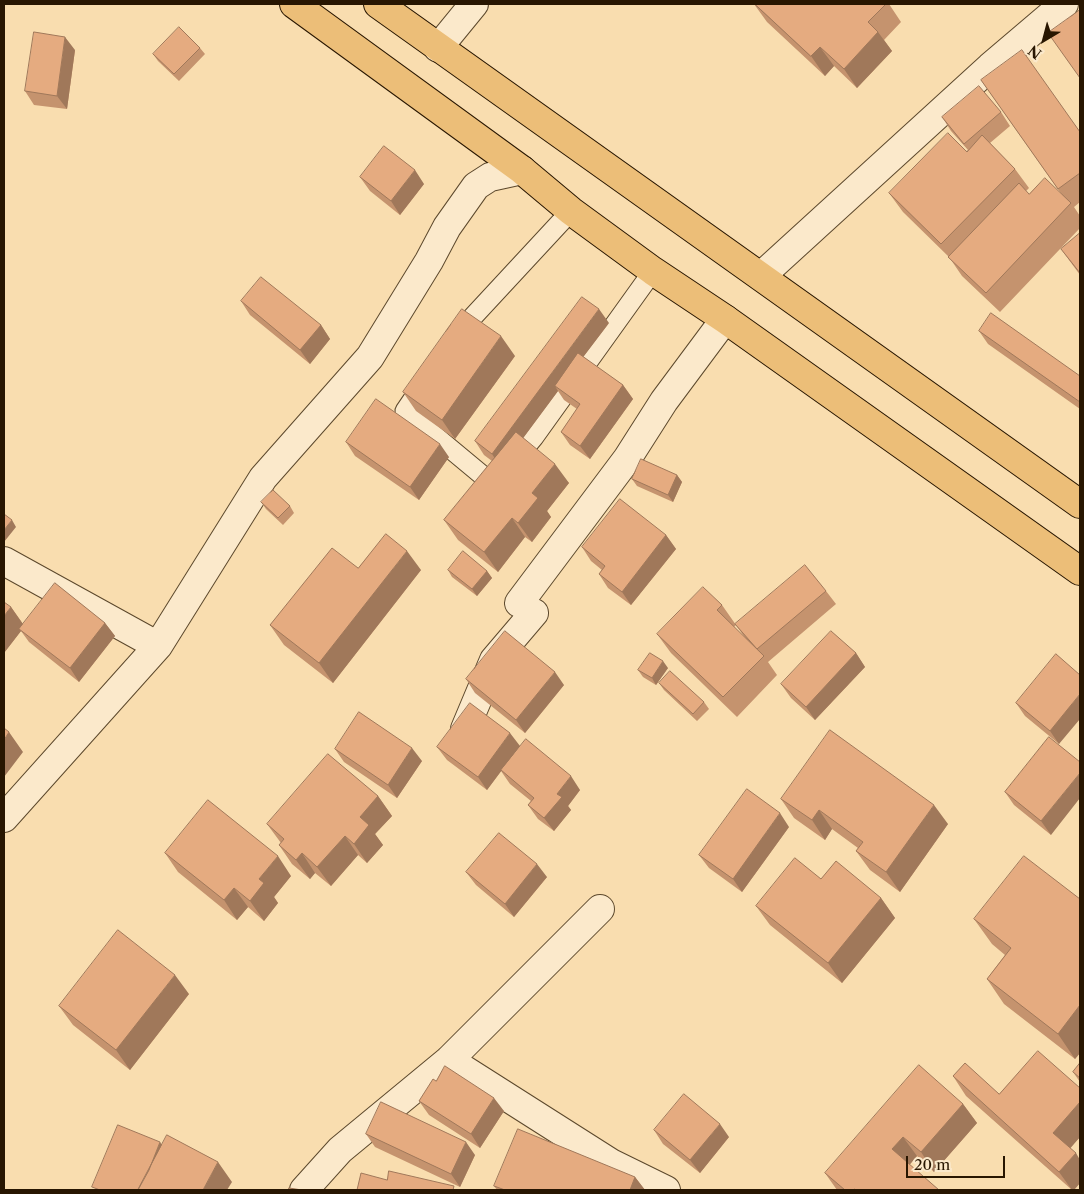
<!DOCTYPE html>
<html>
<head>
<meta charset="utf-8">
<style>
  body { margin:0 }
  #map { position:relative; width:1084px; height:1194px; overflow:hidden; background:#f9ddaf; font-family:"Libre Caslon Text",serif }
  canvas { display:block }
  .frame { position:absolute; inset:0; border:5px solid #281601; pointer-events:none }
  .north { position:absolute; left:1019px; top:15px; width:50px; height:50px; -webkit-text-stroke:4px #fbe9cb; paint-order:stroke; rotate:217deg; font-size:14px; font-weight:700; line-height:20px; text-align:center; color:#281601 }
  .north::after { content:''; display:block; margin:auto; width:18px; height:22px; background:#281601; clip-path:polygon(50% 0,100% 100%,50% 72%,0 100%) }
  .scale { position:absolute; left:906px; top:1156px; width:99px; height:22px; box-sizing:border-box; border:2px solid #281601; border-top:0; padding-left:6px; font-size:15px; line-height:18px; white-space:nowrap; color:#281601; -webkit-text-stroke:4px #fbe9cb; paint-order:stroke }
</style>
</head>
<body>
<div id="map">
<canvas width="1084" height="1194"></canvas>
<div class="frame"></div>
<div class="north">N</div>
<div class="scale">20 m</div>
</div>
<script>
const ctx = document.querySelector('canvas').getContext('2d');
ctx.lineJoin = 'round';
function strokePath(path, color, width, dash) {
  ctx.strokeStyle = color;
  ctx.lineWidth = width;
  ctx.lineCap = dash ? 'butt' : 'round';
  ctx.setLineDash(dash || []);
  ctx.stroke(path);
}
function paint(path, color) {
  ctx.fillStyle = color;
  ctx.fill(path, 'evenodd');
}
const service = new Path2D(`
  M456,335L571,211
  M424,383L405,411L494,485L534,437L653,271`);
const minor = new Path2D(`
  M438,48L474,4
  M761,276L990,67L1064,4
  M4,561L158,646
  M519,603L627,459L664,401L725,319
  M465,729L494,660L534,613
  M4,818L158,646L263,478L370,357L429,261L447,227L476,186L490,177L522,170
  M449,1060L611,1163L666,1190
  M304,1190L340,1150L449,1060L600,909`);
const trunk = new Path2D(`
  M294,4L522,170L571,211L653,271L725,319L1080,571
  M378,4L1080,504`);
strokePath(service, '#5c482c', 21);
strokePath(minor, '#5c482c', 30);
strokePath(trunk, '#281601', 30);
strokePath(service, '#fbe9cb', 19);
strokePath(minor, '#fbe9cb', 28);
strokePath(trunk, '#ecbe78', 28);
paint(new Path2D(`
  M754,4H889L901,22L884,40L892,51L857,88L834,66L825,76L767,22Z
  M200,48L205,54L179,81L158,61L153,54Z
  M75,50L67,109L34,105L25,91Z
  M981,80L1080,132V202L1074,207L1080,216V228L1000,312L962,276L949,257L903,212L889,193L968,150L951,131L942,117L1001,112L1010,126L990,143L1015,169L1029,188L1026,191L1029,194L1062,195Z
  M360,177L424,184L400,215L370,191Z
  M1080,233V275L1061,249Z
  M241,301L321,325L330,339L310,364L250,315Z
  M609,323L583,357L623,385L633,399L590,459L570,445L561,432L577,409L564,400L558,391L523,438L569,483L547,511L551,517L532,542L525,537L498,572L458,540L444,520L492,461L484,455L475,441Z
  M979,331L1080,376V409L988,344Z
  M515,356L455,439L416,411L403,392Z
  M346,442L449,457L419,500L355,456Z
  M677,475L682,482L673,502L637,486L632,479Z
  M261,502L290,506L294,513L283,525L266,509Z
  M666,535L676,549L631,605L608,588L599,574L602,570L591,561L582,547Z
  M358,568L421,570L333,683L284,645L270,625Z
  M448,570L487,571L492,578L477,596L452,577Z
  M826,591L836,604L768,662L777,675L737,717L671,653L657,634L722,605L736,625L734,627L746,639L735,624Z
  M11,607L23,624L105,623L115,636L79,682L29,642L21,631L4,653Z
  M856,653L865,667L815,720L791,698L781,684Z
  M668,668L656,685L643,677L638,670Z
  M1080,675L1059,744L1025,716L1016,703Z
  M466,679L564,685L525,733L475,693Z
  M659,683L704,702L709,709L697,721L664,690Z
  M1049,737L1051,835L1014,805L1005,792Z
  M520,746L509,761L580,790L568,806L571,810L554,831L538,819L528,805L531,801L510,784L501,771L487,790L447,760L437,747Z
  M335,749L422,761L397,798L344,762Z
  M378,796L392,816L375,834L383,845L367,863L358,855L331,886L315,873L310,879L292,864L279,845L281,843L267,824Z
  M781,799L948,824L900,892L870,870L856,851L858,848L832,829L825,840L794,818Z
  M789,827L742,892L709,868L699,855Z
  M165,853L291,876L274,897L278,903L264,921L248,907L237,920L178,872Z
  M466,872L547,877L514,917L476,885Z
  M821,879L881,898L895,918L842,983L770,925L756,906Z
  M1080,899V1053L1075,1059L1004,1004L987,979L1005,955L992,944L974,919Z
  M189,994L130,1070L73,1025L59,1006Z
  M1080,1063V1082L1073,1072Z
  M953,1076L999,1094L1080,1088V1137L1070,1148L1080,1160V1183L1074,1190H1072L966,1096Z
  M436,1081L504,1111L480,1148L429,1115L419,1101Z
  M963,1104L977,1123L934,1172L917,1156L909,1165L939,1190H837L825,1173Z
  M654,1130L729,1137L700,1173L663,1144Z
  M366,1134L475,1155L460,1187L375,1147Z
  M635,1177L645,1190H497L494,1186Z`), '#c5936e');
paint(new Path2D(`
  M878,32L892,51L857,88L844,69Z
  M65,37L75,50L67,109L57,96Z
  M820,47L834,66L825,76L811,56Z
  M415,170L424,184L400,215L391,201Z
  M599,309L609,323L559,389L555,386L558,391L501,468L492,454Z
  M321,325L330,339L310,364L300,350Z
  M501,336L515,356L455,439L442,420Z
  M623,385L633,399L590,459L580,446Z
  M440,444L449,457L419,500L410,487Z
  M555,464L569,483L547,511L551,517L532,542L518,523L532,493Z
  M677,475L682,482L673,502L668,495Z
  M512,518L525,537L498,572L484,552Z
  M12,520L16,527L4,542V530Z
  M666,535L676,549L631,605L622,592Z
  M407,551L421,570L333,683L319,663Z
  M487,571L492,578L477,596L472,589Z
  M11,607L25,627L19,629L21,631L4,653V616Z
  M105,623L115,636L79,682L70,668Z
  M856,653L865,667L815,720L806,707Z
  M663,661L668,668L656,685L652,678Z
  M555,672L564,685L525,733L516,720Z
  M1080,694V719L1059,744L1050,731Z
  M9,732L23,752L4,777V740Z
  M510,733L520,746L487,790L478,777Z
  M412,748L422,761L397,798L388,785Z
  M1080,773V798L1051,835L1041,821Z
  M571,776L580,790L568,806L571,810L554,831L544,818L557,794Z
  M378,796L392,816L375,834L383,845L367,863L354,844L360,817Z
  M934,805L948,824L900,892L886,872Z
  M819,810L832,829L825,840L812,820Z
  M780,813L789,827L742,892L733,879Z
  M345,836L358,855L331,886L317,867Z
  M302,853L315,873L310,879L296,860Z
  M278,856L291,876L274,897L278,903L264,921L250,901L259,879Z
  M537,864L547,877L514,917L505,904Z
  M234,888L248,907L237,920L224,900Z
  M881,898L895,918L842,983L828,963Z
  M175,975L189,994L130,1070L116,1050Z
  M1080,1005V1053L1075,1059L1058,1034Z
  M494,1098L504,1111L480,1148L471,1134Z
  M1080,1102V1137L1067,1152L1053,1133Z
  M963,1104L977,1123L934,1172L921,1152Z
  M720,1124L729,1137L700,1173L690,1160Z
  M903,1137L917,1156L906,1169L892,1149Z
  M160,1142L169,1156L140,1190Z
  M466,1142L475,1155L460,1187L451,1174Z
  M1076,1153L1080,1160V1183L1074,1190H1072L1059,1172Z
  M218,1162L232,1182L227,1190H203Z
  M635,1177L645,1190H630Z`), '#a0785a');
const building = new Path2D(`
  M755,4H886L868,22L878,32L844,69L820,47L811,56Z
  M1080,10V78L1048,33Z
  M179,27L200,48L174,74L153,54Z
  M34,32L65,37L57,96L25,91Z
  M1022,50L1080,132V173L1058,189L981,80Z
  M979,86L1001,112L964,144L942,117Z
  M948,133L967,152L982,135L1015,169L941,244L889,193Z
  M384,146L415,170L391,201L360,177Z
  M1045,178L1071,203L986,293L948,257L1019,183L1029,194Z
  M1080,233V273L1061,249Z
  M261,277L321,325L300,350L241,301Z
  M582,297L599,309L492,454L475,441Z
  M462,309L501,336L442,420L403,392Z
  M991,313L1080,376V402L979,331Z
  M578,353L623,385L580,446L561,432L580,404L555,386Z
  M376,399L440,444L410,487L346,442Z
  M516,432L555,464L532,493L538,498L518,523L512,518L484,552L444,520Z
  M641,459L677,475L668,495L632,479Z
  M273,490L290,506L278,518L261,502Z
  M620,499L666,535L622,592L599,574L605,566L582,547Z
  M4,514L12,520L4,530Z
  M386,534L407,551L319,663L270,625L332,548L358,568Z
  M463,551L487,571L472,589L448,570Z
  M805,565L826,591L757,649L735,624Z
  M55,583L105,623L70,668L19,629Z
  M703,587L722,605L717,610L764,656L723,697L657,634Z
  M4,602L11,607L4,616Z
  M505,631L555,672L516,720L466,679Z
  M831,631L856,653L806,707L781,684Z
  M650,653L663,661L652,678L638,670Z
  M1056,654L1080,675V694L1050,731L1016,703Z
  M670,671L704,702L693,714L659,683Z
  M470,703L510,733L478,777L437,747Z
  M359,712L412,748L388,785L335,749Z
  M4,728L9,732L4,740Z
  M830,730L934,805L886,872L856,851L863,842L819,810L812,820L781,799Z
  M1049,737L1080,762V773L1041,821L1005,792Z
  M526,739L571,776L557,794L562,797L544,818L528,805L534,798L501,770Z
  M328,754L378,796L360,817L369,825L354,844L345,836L317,867L302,853L296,860L279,845L284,839L267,824Z
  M747,789L780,813L733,879L699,855Z
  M208,800L278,856L259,879L264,883L250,901L234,888L224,900L165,853Z
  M499,833L537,864L505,904L466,872Z
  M1024,856L1080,899V1005L1058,1034L987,979L1011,948L974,919Z
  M795,858L821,879L836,861L881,898L828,963L756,906Z
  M118,930L175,975L116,1050L59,1006Z
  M1038,1051L1080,1088V1102L1053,1133L1076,1153L1059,1172L953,1076L965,1063L999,1094Z
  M1080,1063V1078L1073,1072Z
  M919,1065L963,1104L921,1152L903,1137L892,1149L939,1190H856L854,1189L853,1190H845L825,1173Z
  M445,1066L494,1098L471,1134L419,1101L433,1079L436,1081Z
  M684,1094L720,1124L690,1160L654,1130Z
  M381,1102L466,1142L451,1174L366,1134Z
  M118,1125L160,1142L149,1170L138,1190H100L92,1187Z
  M518,1129L635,1177L630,1190H505L494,1186Z
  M167,1135L218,1162L203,1190H138Z
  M389,1171L454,1186L453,1190H357L361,1173L387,1180Z
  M289,1188L302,1190H289Z`);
paint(building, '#e5ab80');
strokePath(building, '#a0785a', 1);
</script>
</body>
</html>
